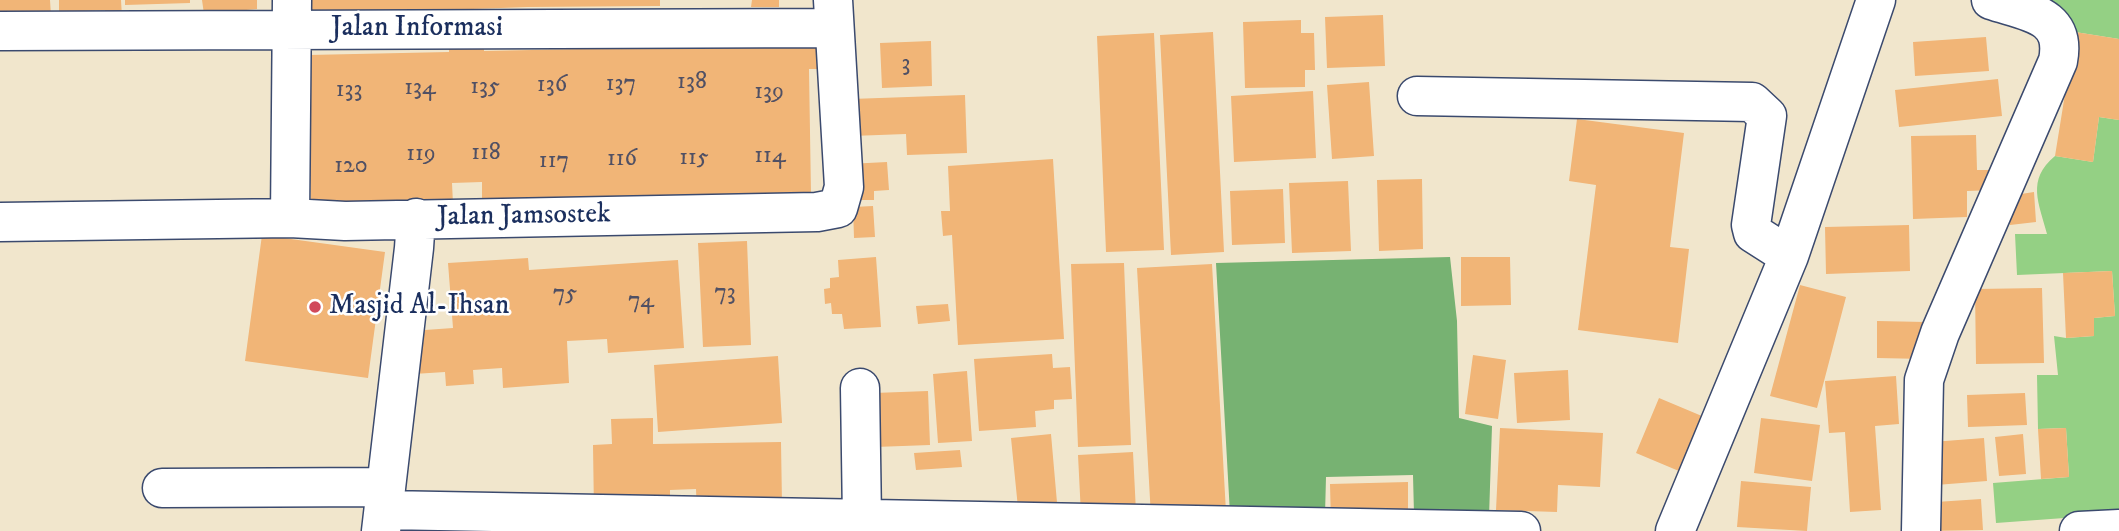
<!DOCTYPE html>
<html>
<head>
<meta charset="utf-8">
<style>
  body { margin:0 }
  canvas { display:block; background:#f1e6cc }
</style>
</head>
<body>
<canvas width="2119" height="531"></canvas>
<script>
const ctx = document.querySelector('canvas').getContext('2d');
ctx.lineJoin = 'round';
function paint(path, color) {
  ctx.fillStyle = color;
  ctx.fill(path, 'evenodd');
}
function strokePath(path, color, width, dash) {
  ctx.strokeStyle = color;
  ctx.lineWidth = width;
  ctx.lineCap = dash ? 'butt' : 'round';
  ctx.setLineDash(dash || []);
  ctx.stroke(path);
}
function label(font, color, halo, rows, align = 'center') {
  ctx.font = font + ' "IM FELL DW Pica",serif';
  ctx.lineWidth = 5;
  ctx.setLineDash([]);
  ctx.textBaseline = 'middle';
  ctx.strokeStyle = halo;
  ctx.fillStyle = color;
  for (const [text, x, y, turn = 0] of rows) {
    ctx.save();
    ctx.translate(x, y);
    ctx.rotate((+turn || 0) * Math.PI / 180);
    ctx.textAlign = isNaN(turn) ? turn : align;
    if (halo) ctx.strokeText(text, 0, 0);
    ctx.fillText(text, 0, 0);
    ctx.restore();
  }
}
paint(new Path2D(`
  M2034,0H2119V39L2075,32Z
  M2099,117L2119,120V514L1996,523L1993,483L2069,477L2066,428L2038,429L2037,375H2058L2054,336L2066,338L2094,336V318L2115,316L2112,271L2017,275L2015,234H2047C2039,203 2026,180 2055,156L2093,162Z`), '#94d084');
paint(new Path2D(`
  M1450,257L1457,321L1459,418L1492,426L1489,517L1414,514L1413,475L1326,477L1325,515L1230,514L1216,263Z`), '#77b272');
paint(new Path2D(`
  M0,0H50L51,16L0,15Z
  M59,0H121L122,17H105V10L59,12Z
  M125,0H190V3L125,5Z
  M202,0H257V9L204,14Z
  M305,0H660V6L528,7L306,15Z
  M752,0H779V7H751Z
  M1383,15L1385,66L1327,68L1325,17Z
  M1301,20V33H1314L1315,70H1305V87L1245,88L1243,22Z
  M1213,32L1224,252L1171,255L1160,35Z
  M2075,32L2119,39V120L2099,117L2093,162L2055,156Z
  M1154,33L1164,250L1106,252L1097,36Z
  M1986,37L1989,71L1915,76L1913,42Z
  M484,40V51L819,44V69H809L811,195L482,202V182L452,183L453,204L311,207L308,55L449,52V41Z
  M931,41L932,86L882,88L880,43Z
  M1998,79L2002,116L1899,127L1895,90Z
  M1369,82L1374,156L1332,159L1327,85Z
  M1313,91L1316,158L1234,162L1231,96Z
  M965,95L967,153L907,155L906,134L852,136L851,99Z
  M1577,119L1684,133L1670,247L1689,249L1678,343L1578,330L1596,185L1569,181Z
  M1976,135L1977,170H1993V190L1967,191V217L1913,219L1911,136Z
  M1053,159L1064,339L958,345L952,235L943,236L941,211H950L948,166Z
  M887,162L889,190L874,191V200H861L860,192L848,164Z
  M1422,179L1423,249L1379,251L1377,180Z
  M1348,181L1351,251L1292,253L1289,183Z
  M1283,189L1285,243L1232,245L1230,191Z
  M2034,192L2036,222L2010,225L2008,196Z
  M873,206L875,237L854,238L853,207Z
  M1909,225L1910,271L1826,274L1825,227Z
  M262,235L385,252L368,378L245,361Z
  M747,241L751,345L703,347L698,243Z
  M876,257L881,327L844,329L842,314H832L831,303L825,304L824,289L830,288V278L839,277L838,260Z
  M1461,257H1510L1511,305L1461,306Z
  M528,258L529,270L678,260L684,348L608,353L607,339L567,341L569,383L503,388L502,368L473,370L474,384L446,386L445,372L414,374L411,331L453,328L448,263Z
  M1124,263L1131,445L1078,447L1071,264Z
  M1212,264L1226,512L1151,517L1137,268Z
  M2112,271L2115,316L2094,318V336L2066,338L2063,273Z
  M1800,285L1846,297L1817,408L1770,396Z
  M2042,288L2044,363L1976,364L1975,289Z
  M948,304L950,321L918,324L916,306Z
  M1877,321L1926,322L1925,359L1877,358Z
  M1052,354L1053,368L1070,367L1072,399L1054,400V409L1035,411L1036,427L979,431L974,359Z
  M1473,355L1506,360L1498,419L1465,414Z
  M778,356L782,423L658,432L654,365Z
  M1568,370L1570,420L1517,423L1514,373Z
  M967,371L972,441L938,443L933,374Z
  M1896,376L1899,424L1875,426L1881,510L1850,512L1845,432L1829,433L1825,381Z
  M928,391L930,445L875,447L874,393Z
  M2025,393L2027,425L1968,427L1967,395Z
  M1659,398L1709,419L1686,474L1636,453Z
  M653,418V444L781,442L782,504L697,514L696,489L670,490V511L594,513L593,445L612,444L611,419Z
  M1761,418L1820,425L1812,481L1754,473Z
  M1500,428L1603,433L1600,487L1558,485L1557,512L1496,510Z
  M2066,428L2069,477L2041,479L2038,429Z
  M1051,434L1058,514L1019,518L1011,438Z
  M2023,434L2026,474L1999,476L1995,437Z
  M1984,438L1987,481L1936,485L1932,442Z
  M960,450L962,467L916,470L914,453Z
  M1133,452L1136,512L1081,515L1078,455Z
  M1741,481L1811,487L1807,531L1737,527Z
  M1408,482V522L1331,523L1330,484Z
  M1981,499L1983,530L1923,531L1921,503Z`), '#f1b577');
const minor = new Path2D(`
  M0,31L834,28
  M1417,96L1752,102L1767,116L1751,225L1753,233L1789,256
  M290,218L292,0
  M0,222L290,218L345,221L817,212L838,208L844,187L833,0
  M860,388L862,520
  M162,488L386,487
  M385,510L1521,531
  M381,531L414,248L416,218
  M1675,531L1789,256L1876,0
  M1921,531L1924,380L1940,333L2058,61C2067,14 2027,12 1991,0
  M2079,531L2119,529`);
strokePath(minor, '#3b4a6e', 41);
strokePath(minor, '#fff', 38);
for (const [x, y, r, color] of [
  [315,307,7,"#d1495b"]
]) {
  const dot = new Path2D();
  dot.arc(x, y, r, 0, 2 * Math.PI);
  ctx.fillStyle = color;
  ctx.fill(dot);
  strokePath(dot, '#fff', 2.5);
}
label('24px', '#505064', null, [
  ["3",906,65],
  ["138",692,83],
  ["137",621,85],
  ["136",552,86],
  ["135",485,88],
  ["134",420,89],
  ["133",349,91],
  ["139",769,93],
  ["118",486,154],
  ["119",421,155],
  ["114",770,157],
  ["115",694,159],
  ["116",622,160],
  ["117",554,162],
  ["120",351,167],
  ["73",725,294],
  ["75",565,295],
  ["74",641,302]
]);
label('28px', '#1b2f5e', '#fff', [
  ["Jalan Informasi",417,29],
  ["Jalan Jamsostek",524,217,-1]
]);
label('28px', '#1b2f5e', '#fff', [
  ["Masjid Al-Ihsan",329,307]
], 'left');
</script>
</body>
</html>
